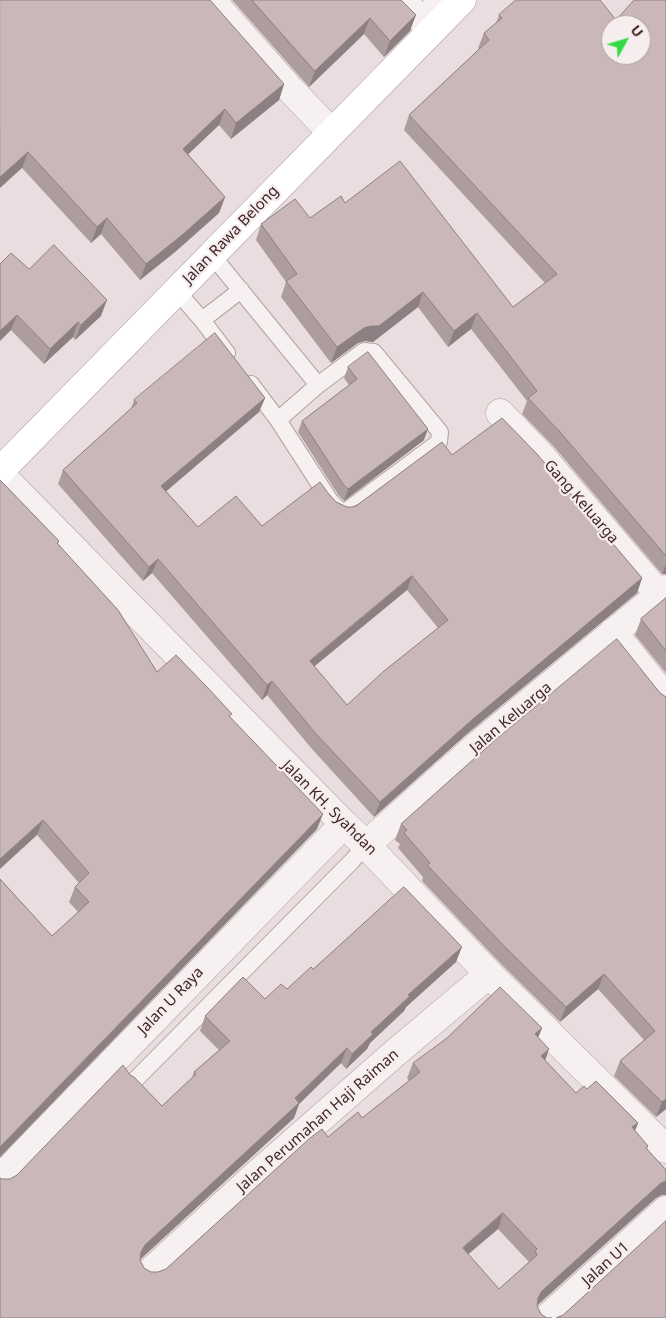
<!DOCTYPE html>
<html>
<head>
<meta charset="utf-8">
<style>
  body { margin:0 }
  #map { position:relative; width:666px; height:1318px; overflow:hidden; background:#e9dddf; font-family:"Noto Sans",sans-serif }
  canvas { display:block }
  .north { position:absolute; left:601px; top:15px; width:50px; height:50px; box-sizing:border-box; background:#f6edee; border:1px solid #ae9d9f; border-radius:50%; rotate:51deg; font-size:14px; font-weight:700; line-height:20px; text-align:center; color:#412528 }
  .north::after { content:''; display:block; margin:auto; width:18px; height:22px; background:#35db46; clip-path:polygon(50% 0,100% 100%,50% 72%,0 100%) }
</style>
</head>
<body>
<div id="map">
<canvas width="666" height="1318"></canvas>
<div class="north">U</div>
</div>
<script>
const ctx = document.querySelector('canvas').getContext('2d');
ctx.lineJoin = 'round';
function strokePath(path, color, width, dash) {
  ctx.strokeStyle = color;
  ctx.lineWidth = width;
  ctx.lineCap = dash ? 'butt' : 'round';
  ctx.setLineDash(dash || []);
  ctx.stroke(path);
}
function paint(path, color) {
  ctx.fillStyle = color;
  ctx.fill(path, 'evenodd');
}
function label(font, color, halo, rows, align = 'center') {
  ctx.font = font + ' "Noto Sans",sans-serif';
  ctx.lineWidth = 4.5;
  ctx.setLineDash([]);
  ctx.textBaseline = 'middle';
  ctx.strokeStyle = halo;
  ctx.fillStyle = color;
  for (const [text, x, y, turn = 0] of rows) {
    ctx.save();
    ctx.translate(x, y);
    ctx.rotate((+turn || 0) * Math.PI / 180);
    ctx.textAlign = isNaN(turn) ? turn : align;
    if (halo) ctx.strokeText(text, 0, 0);
    ctx.fillText(text, 0, 0);
    ctx.restore();
  }
}
const service = new Path2D(`
  M431,0L447,15
  M211,254L318,385
  M176,290L202,320L227,353
  M202,320L241,290
  M251,384L278,420L331,502L338,509L345,512L439,442L440,432L374,352L364,351L318,385L278,420
  M132,1083L351,862L366,845`);
const minor = new Path2D(`
  M211,0L290,89L331,132
  M401,0L432,30
  M500,413L543,458L659,594
  M613,632L666,698
  M366,845L478,745L666,589
  M0,1179L32,1145L344,824
  M150,1272L256,1175L395,1053L489,974
  M547,1318L666,1210`);
const tertiary = new Path2D(`
  M0,474L344,824L366,845L489,974L666,1149`);
const primary = new Path2D(`
  M0,471L462,0`);
strokePath(service, '#b3a2a4', 18);
strokePath(minor, '#b3a2a4', 29);
strokePath(tertiary, '#b3a2a4', 29);
strokePath(primary, '#b59b9f', 29);
strokePath(service, '#f6f0f1', 16);
strokePath(minor, '#f6f0f1', 28);
strokePath(tertiary, '#f6f0f1', 28);
strokePath(primary, '#fff', 28);
paint(new Path2D(`
  M0,0L284,84L279,100L231,139L219,125L188,154L225,197L219,213L175,252L140,280L101,234L91,243L22,168Z
  M232,0H401L410,31L384,57L364,34L309,87Z
  M666,0V574H662L555,448L522,414L527,401L471,329L448,347L418,307L373,342L365,341L358,343L331,363L281,297L286,282L256,240L261,224L310,218L345,203L513,307L545,283L404,130L409,115L479,49L478,48L484,33L496,23L499,15L616,20Z
  M29,269L101,316L75,340L73,337L44,364L11,330Z
  M348,367L424,440L344,501L339,496L298,432L302,421L349,385L344,378Z
  M265,398L259,412L166,491L198,527L262,526L328,493L336,502L347,507H352L452,455L642,578L637,593L468,733L374,817L312,749L267,695L262,700L152,573L143,581L58,484L63,470L131,409L134,400ZM407,590L438,628L347,705L314,666Z
  M0,480L59,541L58,544L157,672L230,718L317,829L0,1157V879L52,936L78,912L69,902L75,887L79,883L37,835Z
  M666,598V673L635,635L641,619Z
  M660,693L666,697V1109L656,1117L614,1076L620,1061L644,1040L598,989L560,1022L500,963L422,881L423,877L398,848L400,844L395,840L401,824Z
  M456,962L406,1007L404,1011L370,1043L367,1049L346,1069L341,1063L299,1104L294,1118L140,1260L144,1268L151,1272H158L166,1269L328,1137L362,1118L409,1081L407,1078L413,1063L542,1028L538,1037L545,1060L576,1093L587,1089L638,1123L635,1131L648,1146L647,1149L666,1170V1195H662L656,1198L537,1306L541,1314L547,1318H0L2,1179H10L17,1175L130,1075L162,1106L192,1078L194,1072L219,1050L200,1031L205,1016L265,999L287,989L313,969ZM498,1229L529,1262L499,1289L468,1254Z`), '#ad9d9f');
paint(new Path2D(`
  M416,15L410,31L384,57L390,41Z
  M370,18L364,34L309,87L315,71Z
  M284,84L279,100L231,139L236,123Z
  M225,109L219,125L177,165L183,149Z
  M28,152L22,168L0,188V177Z
  M225,197L219,213L175,252L140,280L146,264Z
  M107,218L101,234L91,243L97,227Z
  M423,292L418,307L373,342L365,341L358,343L331,363L337,347L364,328Z
  M107,300L101,316L75,340L81,325Z
  M477,313L471,329L448,347L454,331Z
  M17,315L11,330L0,341V331Z
  M78,322L73,337L44,364L50,349Z
  M265,398L259,412L156,500L161,486Z
  M428,429L424,440L344,501L348,489Z
  M158,559L152,573L143,581L149,567Z
  M666,564V574H662Z
  M412,576L407,590L304,675L310,661Z
  M642,578L637,593L468,733L374,817L380,802L473,719Z
  M272,681L267,695L262,700L267,685Z
  M323,814L317,829L0,1157V1147Z
  M43,820L37,835L0,869V859Z
  M462,947L456,962L406,1007L404,1011L370,1043L367,1049L346,1069L352,1054L371,1032L408,995Z
  M604,974L598,989L560,1022L566,1007Z
  M542,1028L536,1043L535,1034Z
  M347,1048L341,1063L299,1104L294,1118L139,1260L141,1252L145,1245Z
  M549,1049L544,1064L541,1056Z
  M666,1099V1109L656,1117L662,1102Z
  M638,1123L632,1138V1127Z
  M666,1181V1195H662L656,1198L536,1306L538,1298L542,1291L661,1183Z
  M503,1213L498,1229L458,1263L463,1248Z`), '#8d8082');
const building = new Path2D(`
  M0,0H210L284,84L236,123L225,109L183,149L225,197L181,236L146,264L107,218L97,227L28,152L0,177Z
  M252,0H401L416,15L390,41L370,18L315,71Z
  M516,0H600L616,20L634,0H666V556L560,432L528,398L537,391L477,313L454,331L423,292L379,326H371L364,328L337,347L286,281L297,274L261,224L295,199L310,218L341,196L345,203L400,161L513,307L557,274L409,115L489,40L484,33L502,18L499,15ZM611,25H641V55H611Z
  M54,245L107,300L81,325L78,322L50,349L17,315L0,331V264L11,253L29,269Z
  M215,333L265,398L161,486L198,527L236,496L262,526L320,482L328,493L336,502L347,507H352L356,506L442,442L452,455L502,418L537,454L642,578L473,719L380,802L317,735L272,681L267,685L158,559L149,567L63,470L137,403L134,400ZM412,576L448,620L384,671L347,705L310,661Z
  M368,352L428,429L348,489L343,484L302,421L357,379L348,367Z
  M0,480L59,541L57,543L118,610L157,672L176,655L207,687L232,714L229,716L323,814L0,1147V879L52,936L89,902L75,887L89,873L43,820L0,859Z
  M666,598V651L641,619Z
  M617,639L660,693L666,697V1099L662,1102L620,1061L655,1031L604,974L566,1007L506,948L427,865L430,863L404,833L407,830L401,824L494,741Z
  M404,887L462,947L408,995L410,996L371,1032L373,1034L352,1054L347,1048L295,1098L299,1103L145,1245L141,1252L140,1260L144,1268L151,1272H158L166,1269L310,1138L322,1129L328,1137L358,1112L362,1118L420,1072L413,1063L447,1038L500,987L542,1028L535,1034L549,1049L541,1056L576,1093L584,1086L587,1089L596,1081L638,1123L632,1127L648,1146L646,1148L666,1170V1181L661,1183L542,1291L538,1298L537,1306L541,1314L547,1318H552H0V1178L2,1179H10L17,1175L123,1065L130,1075L134,1077L162,1106L196,1074L194,1072L230,1041L205,1016L243,977L265,999L281,984L287,989L311,967L313,969ZM503,1213L537,1249L535,1251L537,1255L499,1289L463,1248Z
  M666,1221V1318H556L563,1315Z`);
paint(building, '#c9b7b9');
strokePath(building, '#8d8082', 1);
label('15px', '#412528', '#f6edee', [
  ["Jalan Rawa Belong",231,235,-46],
  ["Gang Keluarga",581,502,49],
  ["Jalan Keluarga",511,718,-40],
  ["Jalan KH. Syahdan",329,808,45],
  ["Jalan U Raya",171,1001,-46],
  ["Jalan Perumahan Haji Raiman",318,1121,-41],
  ["Jalan U1",606,1264,-42]
]);
</script>
</body>
</html>
